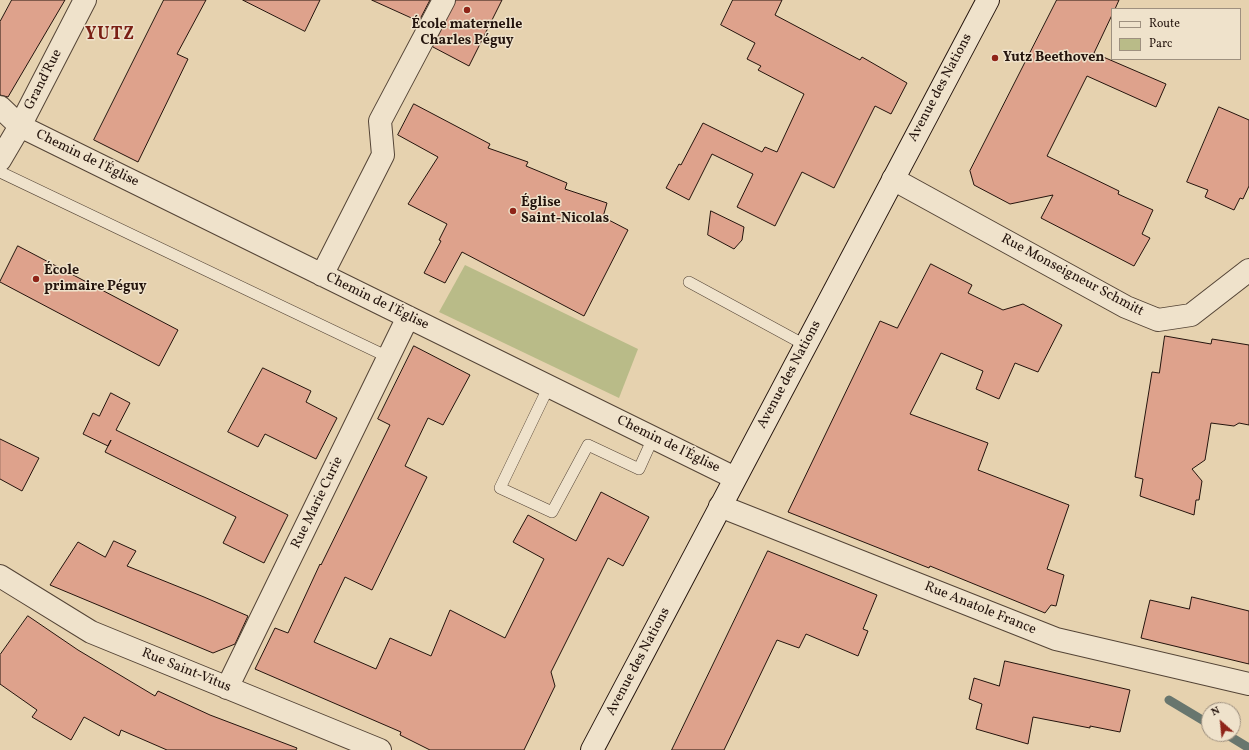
<!DOCTYPE html>
<html>
<head>
<meta charset="utf-8">
<style>
  body { margin:0 }
  #map { position:relative; width:1249px; height:750px; overflow:hidden; background:#e6d2af; font-family:Vollkorn,serif }
  canvas { display:block }
  .legend { position:absolute; left:1111px; top:8px; width:130px; height:52px; box-sizing:border-box; background:#efe2cb; border:1px solid #9e907f; margin:0; padding:5px 7px; list-style:none; font-size:12px; color:#24140d }
  .legend li { display:flex; align-items:center; gap:8px; height:20px }
  .legend b { width:20px; border:1px solid #9e907f }
  .north { position:absolute; left:1201px; top:702px; width:40px; height:40px; box-sizing:border-box; background:#efe2cb; border:1px solid #9e907f; border-radius:50%; rotate:333deg; font-size:11px; font-weight:700; line-height:16px; text-align:center; color:#24140d }
  .north::after { content:''; display:block; margin:auto; width:14px; height:18px; background:#8f2418; clip-path:polygon(50% 0,100% 100%,50% 72%,0 100%) }
</style>
</head>
<body>
<div id="map">
<canvas width="1249" height="750"></canvas>
<ul class="legend">
<li><b style="height:5px;background:#efe2cb"></b>Route</li>
<li><b style="height:11px;background:#b9bb88"></b>Parc</li>
</ul>
<div class="north">N</div>
</div>
<script>
const ctx = document.querySelector('canvas').getContext('2d');
ctx.lineJoin = 'round';
function paint(path, color) {
  ctx.fillStyle = color;
  ctx.fill(path, 'evenodd');
}
function strokePath(path, color, width, dash) {
  ctx.strokeStyle = color;
  ctx.lineWidth = width;
  ctx.lineCap = dash ? 'butt' : 'round';
  ctx.setLineDash(dash || []);
  ctx.stroke(path);
}
function label(font, color, halo, rows, align = 'center') {
  ctx.font = font + ' Vollkorn,serif';
  ctx.lineWidth = 3;
  ctx.setLineDash([]);
  ctx.textBaseline = 'middle';
  ctx.strokeStyle = halo;
  ctx.fillStyle = color;
  for (const [text, x, y, turn = 0] of rows) {
    ctx.save();
    ctx.translate(x, y);
    ctx.rotate((+turn || 0) * Math.PI / 180);
    ctx.textAlign = isNaN(turn) ? turn : align;
    if (halo) ctx.strokeText(text, 0, 0);
    ctx.fillText(text, 0, 0);
    ctx.restore();
  }
}
paint(new Path2D(`
  M465,265L638,349L619,398L439,312Z`), '#b9bb88');
strokePath(new Path2D(`
  M1169,700L1209,724
  M1226,734L1249,748`), '#68766e', 9);
const building = new Path2D(`
  M12,0H65L8,97L0,95V22Z
  M164,0H206L177,54L188,59L138,162L94,140Z
  M243,0H320L305,31Z
  M372,0H430L419,21Z
  M456,0H502L469,66L433,47Z
  M733,0H782L775,15L860,60L862,57L907,83L891,114L875,106L834,188L802,172L775,226L737,207L753,174L712,154L689,200L666,188L679,164L681,165L703,123L762,152L765,147L777,152L804,94L758,70L761,66L747,59L755,43L721,25Z
  M1057,0H1119L1115,9H1112V15L1094,53L1166,84L1156,107L1087,76L1047,156L1119,191L1118,194L1153,210L1142,234L1150,238L1134,266L1041,218L1053,195L1010,204L974,185L970,171Z
  M414,104L490,144L488,148L528,162L526,166L567,183L565,189L607,203L603,217L628,230L584,316L462,252L445,283L424,273L441,241L439,240L447,224L408,204L438,157L398,135Z
  M1219,107L1249,120V186L1243,199L1240,198L1234,210L1205,197L1208,190L1187,182Z
  M711,211L744,227L742,240L734,249L708,235Z
  M18,246L178,330L159,366L0,282Z
  M931,264L972,285L968,293L1003,310L1023,304L1062,325L1038,372L1015,363L999,399L976,389L983,371L941,353L910,414L988,443L978,470L1069,505L1047,569L1064,575L1056,606L1051,605L1045,613L930,566L929,568L788,512L880,321L897,328Z
  M1165,336L1211,344L1212,339L1249,345V425L1239,423L1234,426L1211,423L1205,460L1192,469L1202,481L1199,500H1196L1194,515L1140,496L1143,479L1135,477L1152,372L1159,373Z
  M414,346L470,375L443,425L428,418L405,466L427,477L372,590L345,577L314,642L376,669L390,638L431,656L450,610L505,638L544,559L513,542L528,515L576,541L601,492L649,517L623,566L608,558L551,672L555,686L524,750H430L400,735L401,732L255,669L275,628L288,633L320,564L321,565L390,425L378,419Z
  M263,368L311,391L306,402L337,418L316,459L265,434L258,447L228,432Z
  M111,393L130,403L116,430L288,515L264,563L223,543L236,517L105,452L111,440L108,446L83,434L93,413L99,416Z
  M0,439L39,458L22,491L0,479Z
  M114,541L136,551L127,566L204,597L248,616L235,644L213,653L50,585L78,542L105,557Z
  M768,551L877,595L863,629L868,631L858,656L806,634L799,648L777,640L724,750H672Z
  M1192,597L1249,611V664L1141,638L1150,600L1189,609Z
  M28,616L78,650L155,696L158,691L210,715L297,748L296,750H167L121,730L119,736L84,717L71,740L32,717L37,710L0,684V655Z
  M1005,661L1130,690L1120,732L1090,726V728L1033,717L1028,744L976,729L982,704L969,699L974,678L999,686Z`);
paint(building, '#dea28c');
strokePath(building, '#24140d', 1);
const lane = new Path2D(`
  M0,172L388,357
  M689,282L805,345
  M549,386L500,488L552,512L588,445L639,469L653,438`);
const street = new Path2D(`
  M0,107L20,126L735,478
  M0,160L20,126L85,0
  M893,179L1126,307L1158,320L1191,315L1249,270
  M322,275L383,155L380,121L444,0
  M720,506L1056,639L1249,684
  M0,576L91,632L380,750
  M227,688L408,317`);
const secondary = new Path2D(`
  M592,750L988,0`);
strokePath(lane, '#544436', 12);
strokePath(street, '#544436', 24);
strokePath(secondary, '#24140d', 24);
strokePath(lane, '#efe2cb', 11);
strokePath(street, '#efe2cb', 22);
strokePath(secondary, '#efe2cb', 22);
for (const [x, y, r, color] of [
  [467,10,4,"#8f2418"],
  [995,58,4,"#8f2418"],
  [513,211,4,"#8f2418"],
  [36,279,4,"#8f2418"]
]) {
  const dot = new Path2D();
  dot.arc(x, y, r, 0, 2 * Math.PI);
  ctx.fillStyle = color;
  ctx.fill(dot);
  strokePath(dot, '#efe2cb', 1.5);
}
label('bold 14px', '#24140d', '#efe2cb', [
  ["École maternelle",467,25,"center"],
  ["Charles Péguy",467,41,"center"],
  ["Yutz Beethoven",1003,58],
  ["Église",521,203],
  ["Saint-Nicolas",521,219],
  ["École",44,271],
  ["primaire Péguy",44,287]
], 'left');
label('14px', '#24140d', '#efe2cb', [
  ["Grand'Rue",44,80,-63],
  ["Avenue des Nations",941,88,-62],
  ["Chemin de l'Église",87,159,26],
  ["Rue Monseigneur Schmitt",1072,276,28],
  ["Chemin de l'Église",377,302,26],
  ["Avenue des Nations",790,375,-62],
  ["Chemin de l'Église",668,445,26],
  ["Rue Marie Curie",318,503,-64],
  ["Rue Anatole France",980,609,22],
  ["Avenue des Nations",639,662,-62],
  ["Rue Saint-Vitus",186,671,22]
]);
ctx.letterSpacing = '1px';
label('bold 18px', '#7a1f14', '#efe2cb', [
  ["YUTZ",110,36]
]);
ctx.letterSpacing = '0px';
</script>
</body>
</html>
